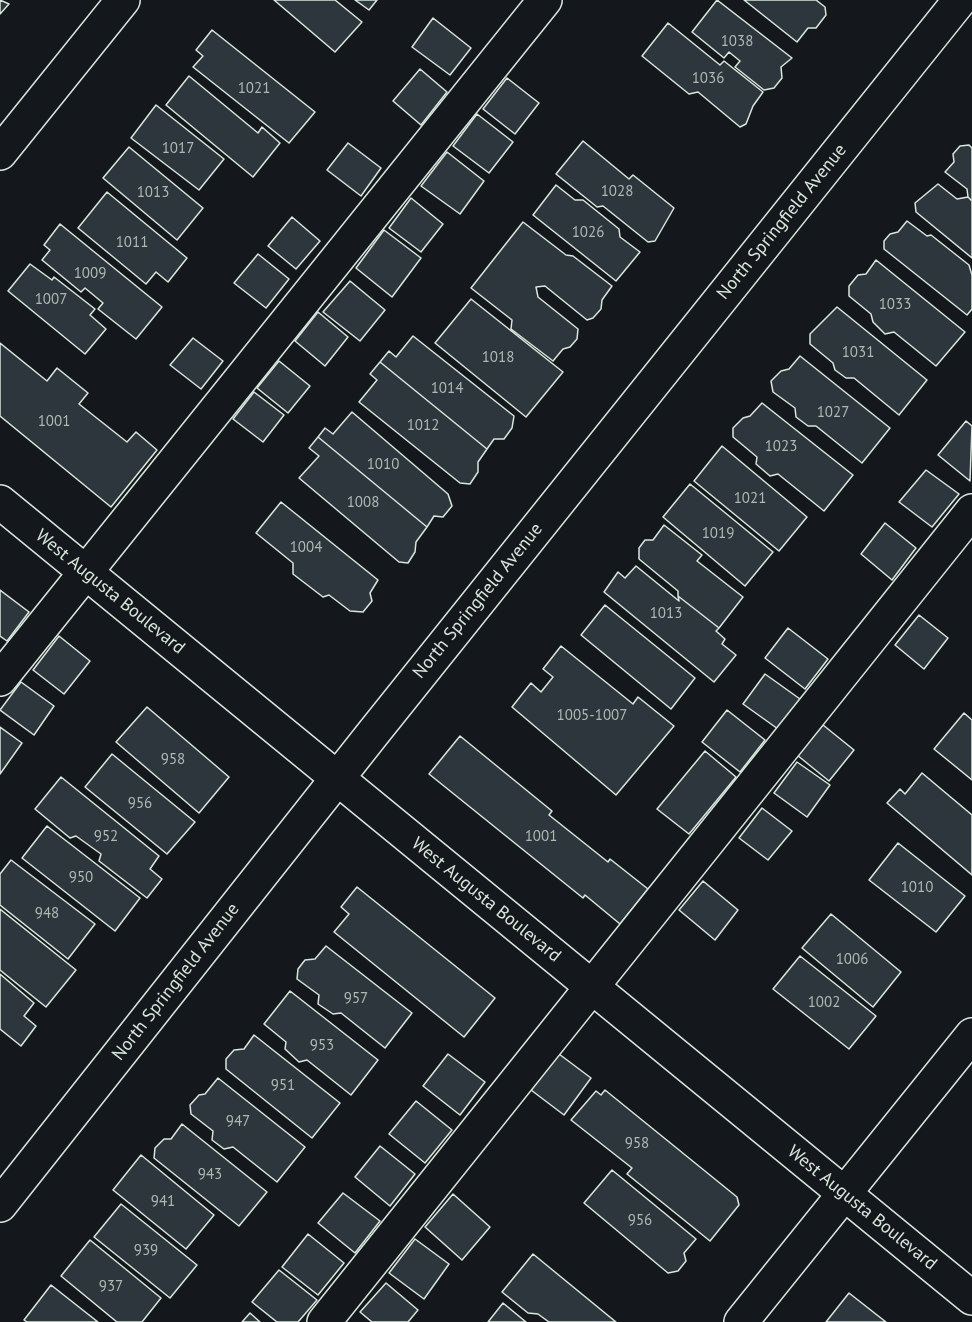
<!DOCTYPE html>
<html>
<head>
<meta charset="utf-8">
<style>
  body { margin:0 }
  canvas { display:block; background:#14181c }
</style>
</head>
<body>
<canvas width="972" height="1322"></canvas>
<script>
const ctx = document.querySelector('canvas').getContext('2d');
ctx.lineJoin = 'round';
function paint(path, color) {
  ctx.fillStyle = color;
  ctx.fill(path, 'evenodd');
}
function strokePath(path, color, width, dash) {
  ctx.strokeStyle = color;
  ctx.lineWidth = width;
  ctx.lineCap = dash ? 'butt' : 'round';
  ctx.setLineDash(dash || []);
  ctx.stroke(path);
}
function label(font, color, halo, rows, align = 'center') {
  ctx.font = font + ' "PT Sans",sans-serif';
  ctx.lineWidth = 4.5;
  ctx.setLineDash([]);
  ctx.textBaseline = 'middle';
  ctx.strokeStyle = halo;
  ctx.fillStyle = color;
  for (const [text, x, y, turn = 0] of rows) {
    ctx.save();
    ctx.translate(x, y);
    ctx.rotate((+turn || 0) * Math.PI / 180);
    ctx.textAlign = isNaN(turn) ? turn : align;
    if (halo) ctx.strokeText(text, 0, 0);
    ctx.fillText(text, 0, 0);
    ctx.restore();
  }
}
const building = new Path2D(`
  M0,0L9,4L0,14Z
  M274,0H335L362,22L335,52Z
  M355,0H377L369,10Z
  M717,0L792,58L781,67L782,78L774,88L764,90L735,67L740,61L729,52L724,58L692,32Z
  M744,0H816L825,7L826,15L816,28H808L797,42Z
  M433,18L471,48L450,75L412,47Z
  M668,23L720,65L724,61L763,92L753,106L746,124L740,127L698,92L689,94L642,56Z
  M212,30L315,112L289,143L193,67L203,56L196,50Z
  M420,69L447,92L421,125L393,101Z
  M189,76L258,133L262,127L280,143L253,177L166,105Z
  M507,78L539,103L515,134L483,109Z
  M156,105L224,159L199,190L131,138Z
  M477,114L513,142L489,173L453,146Z
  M583,141L629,179L633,175L674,208L655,241L648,242L603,206L597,207L556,174Z
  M348,143L381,168L361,196L327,170Z
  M969,145L972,148V201L968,197L967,189L945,172L954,162L953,154L960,146Z
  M129,147L203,208L177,240L103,178Z
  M447,152L484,181L460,214L421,186Z
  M938,184L957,199L968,197L972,201V258L916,212L915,203Z
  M556,185L575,200H583L619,229L620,237L640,252L616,281L533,215Z
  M107,192L187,258L168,282L156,272L146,284L78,228Z
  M411,198L443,224L421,252L389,228Z
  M292,217L320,241L296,269L268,246Z
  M907,221L927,236L931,235L969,265L972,275V309L967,315L884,249V241L890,234L898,232Z
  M523,222L566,255L573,256L612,286L602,300L601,309L593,318L587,320L545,286L536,287L538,297L578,329L577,339L570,347L563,349L553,361L511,329L512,320L471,288Z
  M60,224L162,307L136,339L98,309L103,303L85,288L81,292L42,260L50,250L44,245Z
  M384,230L421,258L392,297L356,268Z
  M258,254L289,279L266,308L234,283Z
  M876,260L965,332L936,366L894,332L885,334L873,322L871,314L849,296V286L858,275L866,274Z
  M30,264L52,280L54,277L95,309L90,315L106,329L85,354L8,291Z
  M350,281L385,310L360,341L323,312Z
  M471,299L563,372L526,417L435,343Z
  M837,307L927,380L899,415L854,378H846L835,370L833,363L810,344V334Z
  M318,312L348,337L325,366L295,341Z
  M413,336L514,416L512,428L504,439H494L487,449L380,362L389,351L396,357Z
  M193,338L223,361L201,389L170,365Z
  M0,343L47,381L57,368L88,393L79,404L127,442L136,432L157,450L111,507L0,416Z
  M800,356L890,428L862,463L816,426H808L796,417L795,408L773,392L771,381L781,371L789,369Z
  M279,361L310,386L288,413L257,388Z
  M380,362L487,449L478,462V472L470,484L460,483L359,402L377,380L370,374Z
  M254,392L284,415L263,442L233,419Z
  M762,403L853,475L824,511L778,474L770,476L756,464L757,457L733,437V428L743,418L750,416Z
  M352,412L448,494L452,506L443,517L434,516L427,527L318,437L325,428L333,434Z
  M966,421L972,426L970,481L938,455Z
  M318,437L427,527L416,542L415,552L408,563L399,562L299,478L319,456L309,448Z
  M722,446L807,517L779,551L694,481Z
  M926,470L959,494L932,527L899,502Z
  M690,484L773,552L745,586L663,517Z
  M281,502L378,580L370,593L372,601L363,612L350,611L329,595L323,597L293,574V563L256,533Z
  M885,523L916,548L892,580L861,554Z
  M664,525L702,555L697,561L743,597L719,628L678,596V591L639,559V548L645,540H653Z
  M636,566L679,601L678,596L719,628L716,631L725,639L722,644L736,655L714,682L604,592L618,572L625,578Z
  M0,590L29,612L7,641L0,636Z
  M605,605L695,678L671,709L581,635Z
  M919,615L948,638L924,669L895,645Z
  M788,628L828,659L805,689L765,658Z
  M59,636L90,661L64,694L33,670Z
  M561,646L633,704L638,697L674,726L616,795L512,707L531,683L541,692L553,677L543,669Z
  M765,674L800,699L778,729L743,704Z
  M21,682L54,706L34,735L0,710Z
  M147,707L229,777L199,813L116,742Z
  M727,710L765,740L740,772L702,742Z
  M964,713L972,720V780L934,749Z
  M823,725L854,750L829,781L797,755Z
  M0,727L22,743L0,774Z
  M460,736L552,811L549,815L608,862L610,859L648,889L620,924L585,895L583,898L429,774Z
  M705,751L736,777L689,834L657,809Z
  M112,754L195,822L167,854L85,787Z
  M797,762L830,785L807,817L774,793Z
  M922,773L972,815V875L887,803L900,789L905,794Z
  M61,777L159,856L150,869L162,879L147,898L99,861L101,854L76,836L70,838L35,809Z
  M762,808L792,831L768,860L739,838Z
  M47,826L140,898L115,931L22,858Z
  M898,843L965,896L936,932L869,880Z
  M11,860L95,924L68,959L0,905V874Z
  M703,881L738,910L715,940L679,910Z
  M357,887L495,998L464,1037L334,932L349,914L341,907Z
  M0,909L76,970L46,1007L0,970Z
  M831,914L901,972L873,1007L802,948Z
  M326,946L412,1013L385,1048L341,1013L333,1014L318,1004L319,995L297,979L298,969L305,960L315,959Z
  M800,956L876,1016L849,1049L773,989Z
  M0,974L34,1003L24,1016L36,1026L21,1046L0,1029Z
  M290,991L378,1060L351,1095L307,1060L299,1062L285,1049L286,1042L264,1024Z
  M254,1035L340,1103L312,1138L226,1069V1059L234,1050L244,1049Z
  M448,1054L485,1082L460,1115L423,1086Z
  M559,1054L591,1078L564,1115L531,1090Z
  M218,1078L305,1147L277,1182L233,1147L224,1149L212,1140L213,1131L191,1114L190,1105L199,1095L205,1094Z
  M605,1090L737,1197L739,1205L710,1241L627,1174L632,1168L571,1120L596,1091L601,1095Z
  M416,1101L452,1130L425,1163L389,1134Z
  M182,1124L267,1192L239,1226L154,1158L155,1148L164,1139H171Z
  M380,1146L415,1174L390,1206L355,1177Z
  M141,1155L214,1215L186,1249L113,1190Z
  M612,1170L696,1239L684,1253L686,1261L678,1271L668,1273L584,1203Z
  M343,1193L380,1221L355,1253L318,1223Z
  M453,1194L490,1227L462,1260L425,1227Z
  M121,1204L197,1265L170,1298L94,1237Z
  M308,1234L344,1263L318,1295L282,1267Z
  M415,1239L449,1264L424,1299L389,1273Z
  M90,1240L161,1298L142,1322H117L61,1276Z
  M533,1254L616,1322H549L538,1314L528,1313L502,1292Z
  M279,1270L317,1300L298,1322H277L252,1302Z
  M386,1283L418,1310L408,1322H372L360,1312Z
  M51,1285L98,1322H27L24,1320Z
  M849,1293L886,1322H826Z
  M503,1303L526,1322H488Z
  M250,1313L260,1322H242Z`);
paint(building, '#2c363c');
strokePath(building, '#d8e6dc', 1.5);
const minor = new Path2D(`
  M0,153L123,0
  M0,502L972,1298
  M0,679L545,0
  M0,1205L374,732L960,0
  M324,1322L972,511
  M741,1322L972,1035`);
strokePath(minor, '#d8e6dc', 36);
strokePath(minor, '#14181c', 33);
label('15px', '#adbab4', null, [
  ["1038",737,42],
  ["1036",708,79],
  ["1021",254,89],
  ["1017",178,149],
  ["1028",617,192],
  ["1013",153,193],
  ["1026",588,233],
  ["1011",132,243],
  ["1009",90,274],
  ["1007",51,300],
  ["1033",895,305],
  ["1031",858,353],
  ["1018",498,358],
  ["1014",447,389],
  ["1027",833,413],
  ["1001",54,422],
  ["1012",423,426],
  ["1023",781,447],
  ["1010",383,465],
  ["1021",750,499],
  ["1008",363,503],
  ["1019",718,534],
  ["1004",306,548],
  ["1013",666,614],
  ["1005-1007",592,716],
  ["958",173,760],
  ["956",140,804],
  ["952",106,837],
  ["1001",541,837],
  ["950",81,878],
  ["1010",917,888],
  ["948",47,914],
  ["1006",852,960],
  ["957",356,999],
  ["1002",824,1003],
  ["953",322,1046],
  ["951",283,1086],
  ["947",238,1122],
  ["958",637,1144],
  ["943",210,1175],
  ["941",163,1202],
  ["956",640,1221],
  ["939",146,1251],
  ["937",111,1287]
]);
label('18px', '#d8e6dc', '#14181c', [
  ["North Springfield Avenue",782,222,-51],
  ["West Augusta Boulevard",110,592,39],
  ["North Springfield Avenue",478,601,-51],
  ["West Augusta Boulevard",486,900,39],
  ["North Springfield Avenue",176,982,-52],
  ["West Augusta Boulevard",862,1208,39]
]);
</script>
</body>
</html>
